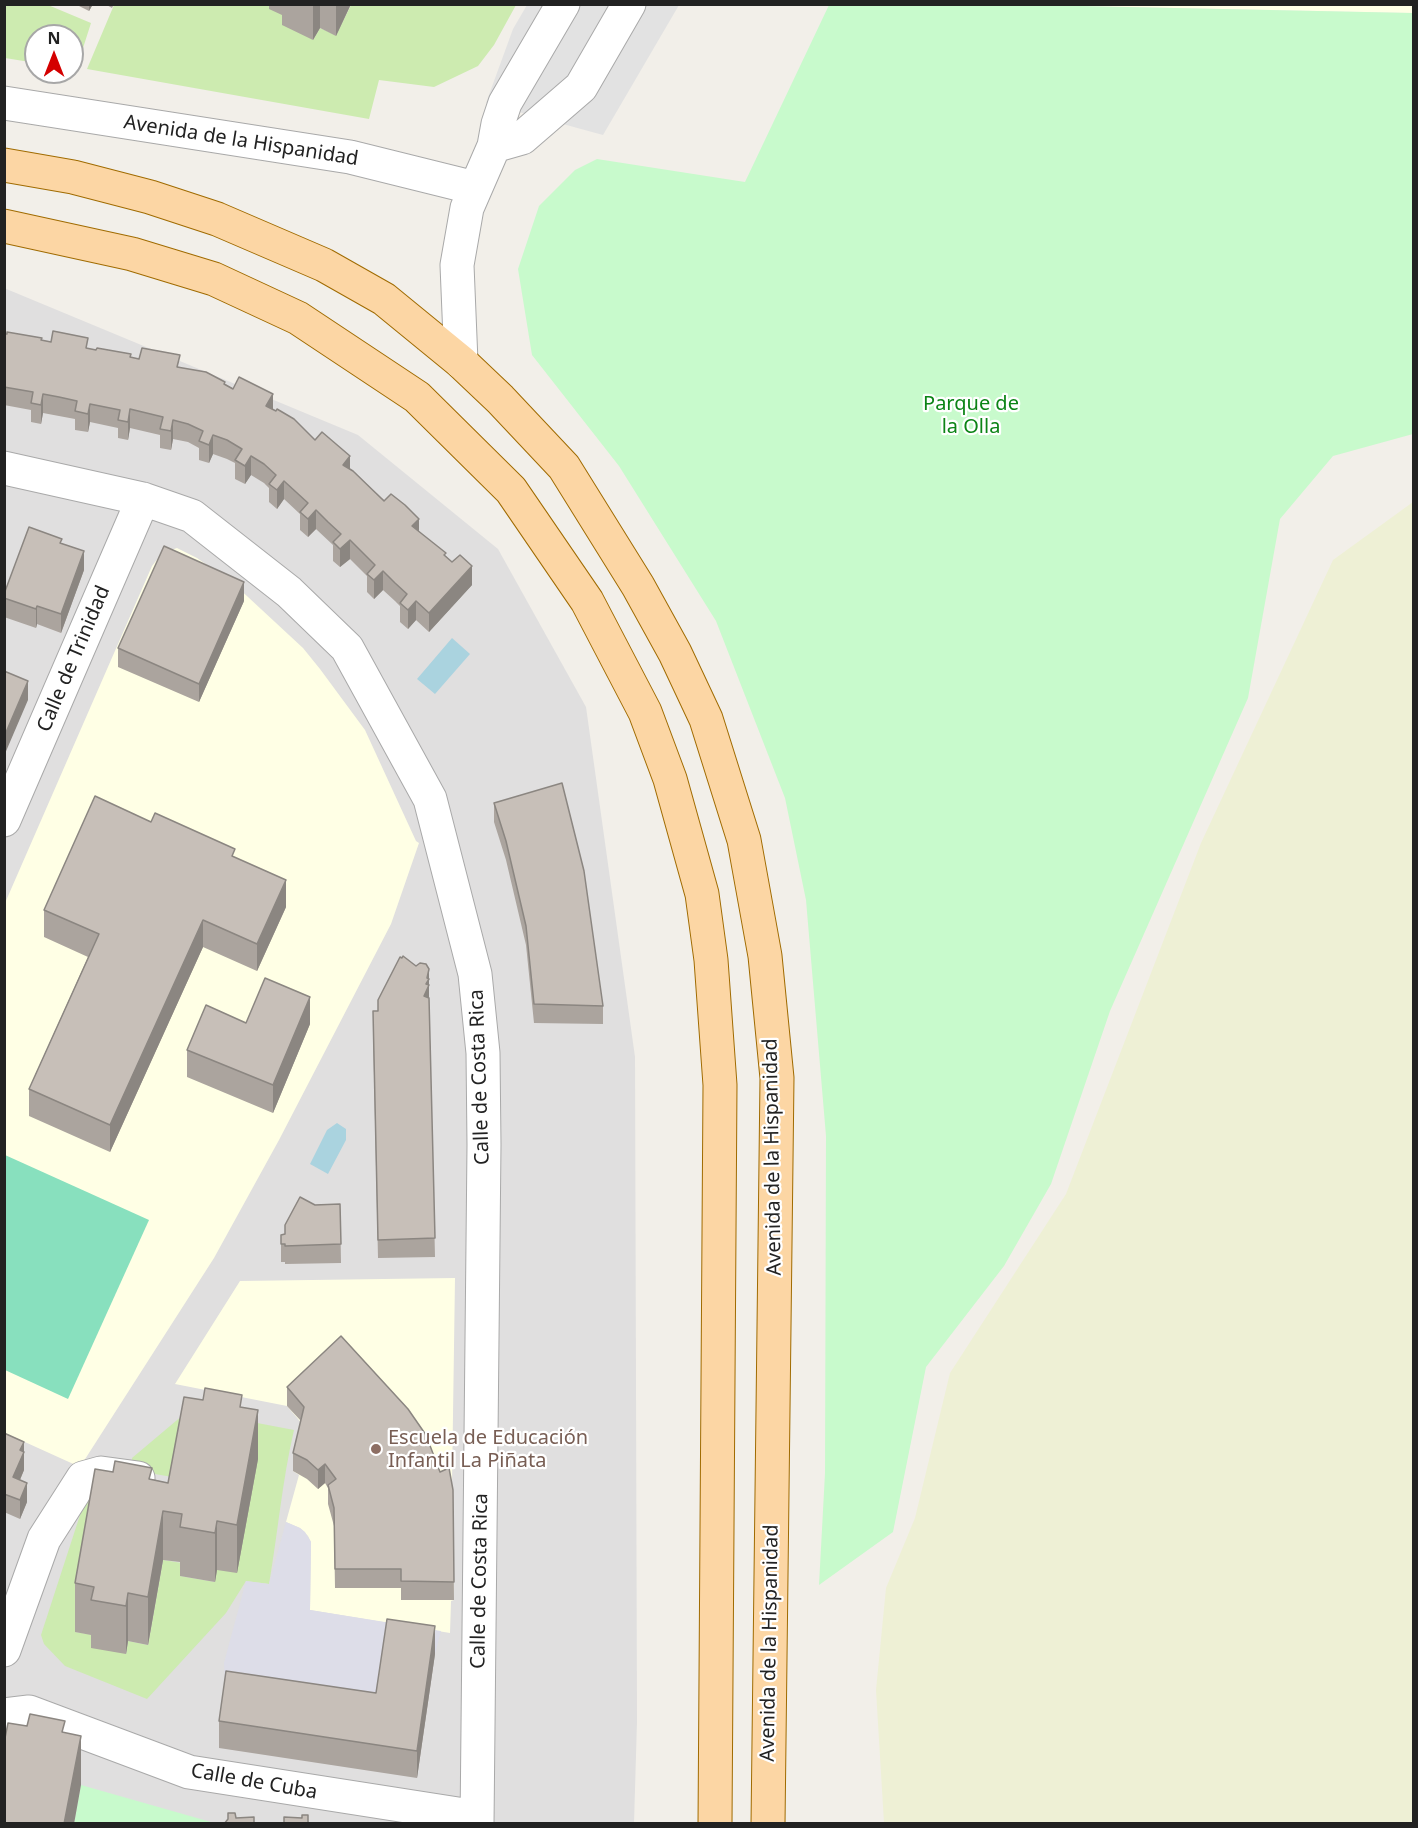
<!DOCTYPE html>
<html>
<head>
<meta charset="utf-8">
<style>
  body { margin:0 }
  #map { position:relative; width:1418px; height:1828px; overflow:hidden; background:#f2efe9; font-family:"Noto Sans",sans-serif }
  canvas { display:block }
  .frame { position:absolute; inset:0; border:6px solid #222; pointer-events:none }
  .north { position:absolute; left:24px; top:24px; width:60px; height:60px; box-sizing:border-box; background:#fff; border:2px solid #a7a7a7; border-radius:50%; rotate:0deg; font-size:16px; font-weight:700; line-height:24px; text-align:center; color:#222 }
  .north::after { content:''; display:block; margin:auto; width:21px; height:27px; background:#d40000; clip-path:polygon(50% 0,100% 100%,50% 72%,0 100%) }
</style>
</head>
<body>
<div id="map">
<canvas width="1418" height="1828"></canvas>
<div class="frame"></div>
<div class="north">N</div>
</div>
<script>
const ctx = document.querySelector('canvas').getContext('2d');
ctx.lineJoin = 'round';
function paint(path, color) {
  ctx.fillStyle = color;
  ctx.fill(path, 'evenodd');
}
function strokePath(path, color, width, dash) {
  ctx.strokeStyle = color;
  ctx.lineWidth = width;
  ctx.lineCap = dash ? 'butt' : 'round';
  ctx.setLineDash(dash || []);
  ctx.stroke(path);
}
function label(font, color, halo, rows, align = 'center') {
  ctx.font = font + ' "Noto Sans",sans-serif';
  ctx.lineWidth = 4.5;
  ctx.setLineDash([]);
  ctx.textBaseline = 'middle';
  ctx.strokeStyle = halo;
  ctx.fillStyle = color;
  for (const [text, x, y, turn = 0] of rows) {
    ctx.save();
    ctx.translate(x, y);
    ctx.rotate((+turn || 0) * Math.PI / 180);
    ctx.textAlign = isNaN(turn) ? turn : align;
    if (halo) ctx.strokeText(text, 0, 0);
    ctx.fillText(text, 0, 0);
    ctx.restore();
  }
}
paint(new Path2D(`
  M4,288L358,435L498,549L586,707L635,1057L637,1721L634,1823H5Z`), '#e0dfdf');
paint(new Path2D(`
  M1413,4L1414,13L1080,6L1077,5Z
  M177,548L197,558L234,584L303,648L320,669L365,730L416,841L419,843L391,924L279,1140L214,1258L80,1467L5,1433V903L152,566L162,553Z
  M455,1278L452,1483L454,1600L451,1601L450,1633L310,1610L311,1542L308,1536L300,1528L286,1522L299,1475L293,1471L304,1426L287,1406L175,1384L240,1281Z`), '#ffffe5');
paint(new Path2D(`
  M1413,502V1823H884L876,1690L886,1588L915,1518L950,1373L1066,1194L1201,843L1333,560Z`), '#eef0d5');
paint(new Path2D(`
  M4,5H48L91,23L76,70L72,69V36H36V63L5,58Z
  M114,5H271L313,40L320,28L336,35L351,5H516L494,45L478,66L434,87L379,80L369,119L87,69Z
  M189,1410L294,1430C282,1481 278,1533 269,1584L246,1581L226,1613L147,1699L65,1666L44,1644L41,1635L80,1515L89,1496L172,1509L75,1632L94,1635L126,1654L128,1641L148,1645L163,1560L182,1563L180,1576L215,1582L178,1478L143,1472L133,1468L132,1458Z`), '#cdebb0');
paint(new Path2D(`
  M1075,4L1080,6L1413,13V434L1333,456L1280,519L1248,698L1110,1011L1051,1184L1004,1266L926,1367L893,1532L819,1585L825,1473L826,1136L806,900L785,798L716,621L619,466L532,355L518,269L539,206L575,170L597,159L745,182L829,5Z
  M81,1785L211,1822V1823L74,1824Z`), '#c8facc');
paint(new Path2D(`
  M5,1155L149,1220L68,1399L5,1370Z`), '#88e0be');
paint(new Path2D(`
  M527,5H679L603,135L486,103L513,29Z`), '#e2e2e2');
paint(new Path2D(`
  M286,1522L300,1528L305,1532L311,1542L310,1610L441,1631L435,1654L387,1647L376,1721L226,1698L224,1663L246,1581L269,1584Z`), '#dddde8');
paint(new Path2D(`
  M452,638L470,654L435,694L417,679Z
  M337,1123L346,1129V1140L328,1174L310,1164L327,1130Z`), '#aad3df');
const minor = new Path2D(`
  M4,103L350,157L475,188
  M494,146L522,138L581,87L629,4
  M461,362L457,265L467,208L494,146L498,124L505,103L563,4
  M4,468L143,499L192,516L289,592L347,648L430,799L475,974L483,1053L484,1145L477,1824
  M4,820L143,499
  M4,1650L44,1539L83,1478L101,1473L138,1478
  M4,1715L29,1712L189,1772L477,1817`);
const major = new Path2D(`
  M4,165L73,177L150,197L217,219L324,265L384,299L461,362L500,399L564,467L638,586L675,653L706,719L744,840L765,956L777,1078L768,1824
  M4,226L132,254L214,279L298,318L417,397L511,490L587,601L645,712L670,779L702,894L711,960L720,1085L715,1824`);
strokePath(minor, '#a9a9a9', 35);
strokePath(major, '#a06b00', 35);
strokePath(minor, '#fff', 33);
strokePath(major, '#fcd6a4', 33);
paint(new Path2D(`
  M75,4H93L89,11Z
  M105,4H114L112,8Z
  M269,4H351L336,36L320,28L313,40L282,25V15L269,9Z
  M4,334L88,349L180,367L225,384L273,410L315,440L350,469L446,556L472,585L429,632L416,620L408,629L400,622V606L395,601L383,590L374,599L367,592V576L350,559L340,567L333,561V545L316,529L308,537L300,530V514L284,499L277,509L269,502V488L264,483L251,475L245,484L235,479V463L227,459L213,454L209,463L199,460V448L188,442L173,439L171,450L160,448V435L130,428L128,440L118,438V428L90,422L88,432L75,430V419L43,413L41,424L31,422V410L4,405Z
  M62,543L84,570L61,633L37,624L36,628L4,617V594Z
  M244,601L199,702L118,667V648Z
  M494,803L603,1006V1024L534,1023L526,945L506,860L494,822Z
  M151,822L235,858L286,907L257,971L203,947L110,1152L29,1116V1089L88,957L44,937V910Z
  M429,997L435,1257L378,1258L373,1030L378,1011Z
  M246,1023L310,1024L273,1113L187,1077V1050Z
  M340,1204L341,1263L285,1264V1262H281V1235L285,1234L315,1205Z
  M287,1387L440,1472L453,1490L454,1600H401V1588H335L334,1526L328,1504V1488L325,1483L318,1489L307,1479L293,1471V1453L301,1421L287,1406Z
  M242,1407L258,1459L237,1573L217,1570L215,1582L180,1576V1562L163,1560L148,1645L128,1641L126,1654L91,1648V1635L75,1632V1583L152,1479L168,1483Z
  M4,1433L24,1442V1470L20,1480L27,1502L20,1519L4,1512Z
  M435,1654L417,1778L219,1748V1721L376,1693Z`), '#aba49e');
paint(new Path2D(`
  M89,4H93L89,11Z
  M313,4H320V28L313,40Z
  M336,4H351L336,36Z
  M43,394V413L41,424V405Z
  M273,394V413L266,406Z
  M90,404V422L88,432V414Z
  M130,409V428L128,440V422Z
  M173,420V439L171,450V431Z
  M213,435V454L209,463V445Z
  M251,456V475L245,484V466Z
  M350,456V475L343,465Z
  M284,481V499L277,509V490Z
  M316,510V529L308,537V519Z
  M419,519V537L412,526Z
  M350,540V559L340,567V549Z
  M84,551V570L61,633V614Z
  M472,566V585L429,632V613Z
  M383,571V590L374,599V580Z
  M244,582V601L199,702V684Z
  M416,601V620L408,629V610Z
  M37,606V624L36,628V609Z
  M28,681V700L4,756V737Z
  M286,880V907L257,971V944Z
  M203,920V947L110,1152V1125Z
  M429,969V998L424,996L427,978Z
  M310,997V1024L273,1113V1085Z
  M258,1410V1459L237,1573V1525Z
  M24,1442V1470L13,1496V1477L20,1450Z
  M325,1464V1483L318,1489V1470Z
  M27,1483V1502L20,1519V1500Z
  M163,1511V1560L148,1645V1597Z
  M217,1521V1570L215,1582V1533Z
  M128,1593V1641L126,1654V1606Z
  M435,1626V1654L417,1778V1751Z
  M81,1736V1785L74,1824H64Z`), '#8b8681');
const building = new Path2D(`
  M53,331L88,338L86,348L96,350L97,348L131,354L130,357L139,359L142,348L180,355L177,367L206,372L225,382L224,384L233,389L239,377L273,394L266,406L276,411L277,409L294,419L315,440L322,432L350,456L343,465L353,471L384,501L391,494L405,505L419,519L412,526L446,553L444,555L452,562L460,555L472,566L429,613L416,601L408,610L400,603L407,594L395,583L383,571L374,580L367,574L375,565L350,540L340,549L333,542L341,534L328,522L316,510L308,519L300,512L308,503L284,481L277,490L269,484L276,475L264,464L251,456L245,466L235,460L242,449L227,440L213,435L209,445L199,441L203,431L188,424L173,420L171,431L160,429L163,417L130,409L128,422L118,420L120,410L90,404L88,414L75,411L77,401L59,397L43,394L41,405L31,403L33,392L4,387V334H7V332L42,338L41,340L51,342Z
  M29,527L62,539L60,543L84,551L61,614L37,606L36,609L4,598V594Z
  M164,546L244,582L199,684L118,648Z
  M4,671L28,681L4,737Z
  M562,783L584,871L603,1006L534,1004L526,926L506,841L494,803Z
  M95,796L151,822L155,813L235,849L232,856L286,880L257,944L203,920L110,1125L29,1089L99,934L44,910Z
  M403,956L416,966L420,963L426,964L429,969L427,978L429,979L426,984L429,985L424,996L429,998L435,1238L378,1240L373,1011H378V1000L400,957L402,958Z
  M265,978L310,997L273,1085L187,1050L206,1005L246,1023Z
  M300,1197L315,1205L340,1204L341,1244L285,1246V1244H281V1235L285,1234V1225Z
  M341,1336L408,1409L426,1435L440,1472L449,1468L453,1490L454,1582L401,1581V1569H335L334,1508L328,1485L336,1479L325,1464L318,1470L307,1460L293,1453L304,1407L287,1387Z
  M205,1388L242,1395L240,1407L258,1410L237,1525L217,1521L215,1533L180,1527L182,1514L163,1511L148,1597L128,1593L126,1606L91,1600L94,1587L75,1583L95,1469L113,1472L115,1461L152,1468L149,1479L168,1483L184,1397L203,1400Z
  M4,1433L24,1442L20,1450L24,1452L13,1477L27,1483L20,1500L4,1494Z
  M387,1619L435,1626L417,1751L219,1721L226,1671L376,1693Z
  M30,1714L65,1721L62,1732L81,1736L64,1824H4V1743L8,1723L27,1726Z
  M228,1813H235L236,1818L254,1817V1824H224L228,1819Z
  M302,1815H308V1822L311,1824H284V1817L302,1818Z`);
paint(building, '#c7bfb8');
strokePath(building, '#8b8681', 1.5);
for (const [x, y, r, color] of [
  [376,1449,6,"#8d6e63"]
]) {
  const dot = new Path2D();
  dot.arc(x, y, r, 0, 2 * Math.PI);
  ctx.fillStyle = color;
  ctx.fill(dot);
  strokePath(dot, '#fff', 2);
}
label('20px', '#222', '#fff', [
  ["Avenida de la Hispanidad",241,141,9],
  ["Calle de Trinidad",74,659,-67],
  ["Calle de Costa Rica",480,1077,-92],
  ["Avenida de la Hispanidad",773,1157,-91],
  ["Calle de Costa Rica",480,1581,-89],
  ["Avenida de la Hispanidad",770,1643,-89],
  ["Calle de Cuba",254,1782,10]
]);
label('20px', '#0c8416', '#fff', [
  ["Parque de",971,404],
  ["la Olla",971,427]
]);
label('20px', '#785e54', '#fff', [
  ["Escuela de Educación",388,1438],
  ["Infantil La Piñata",388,1461]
], 'left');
</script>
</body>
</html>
